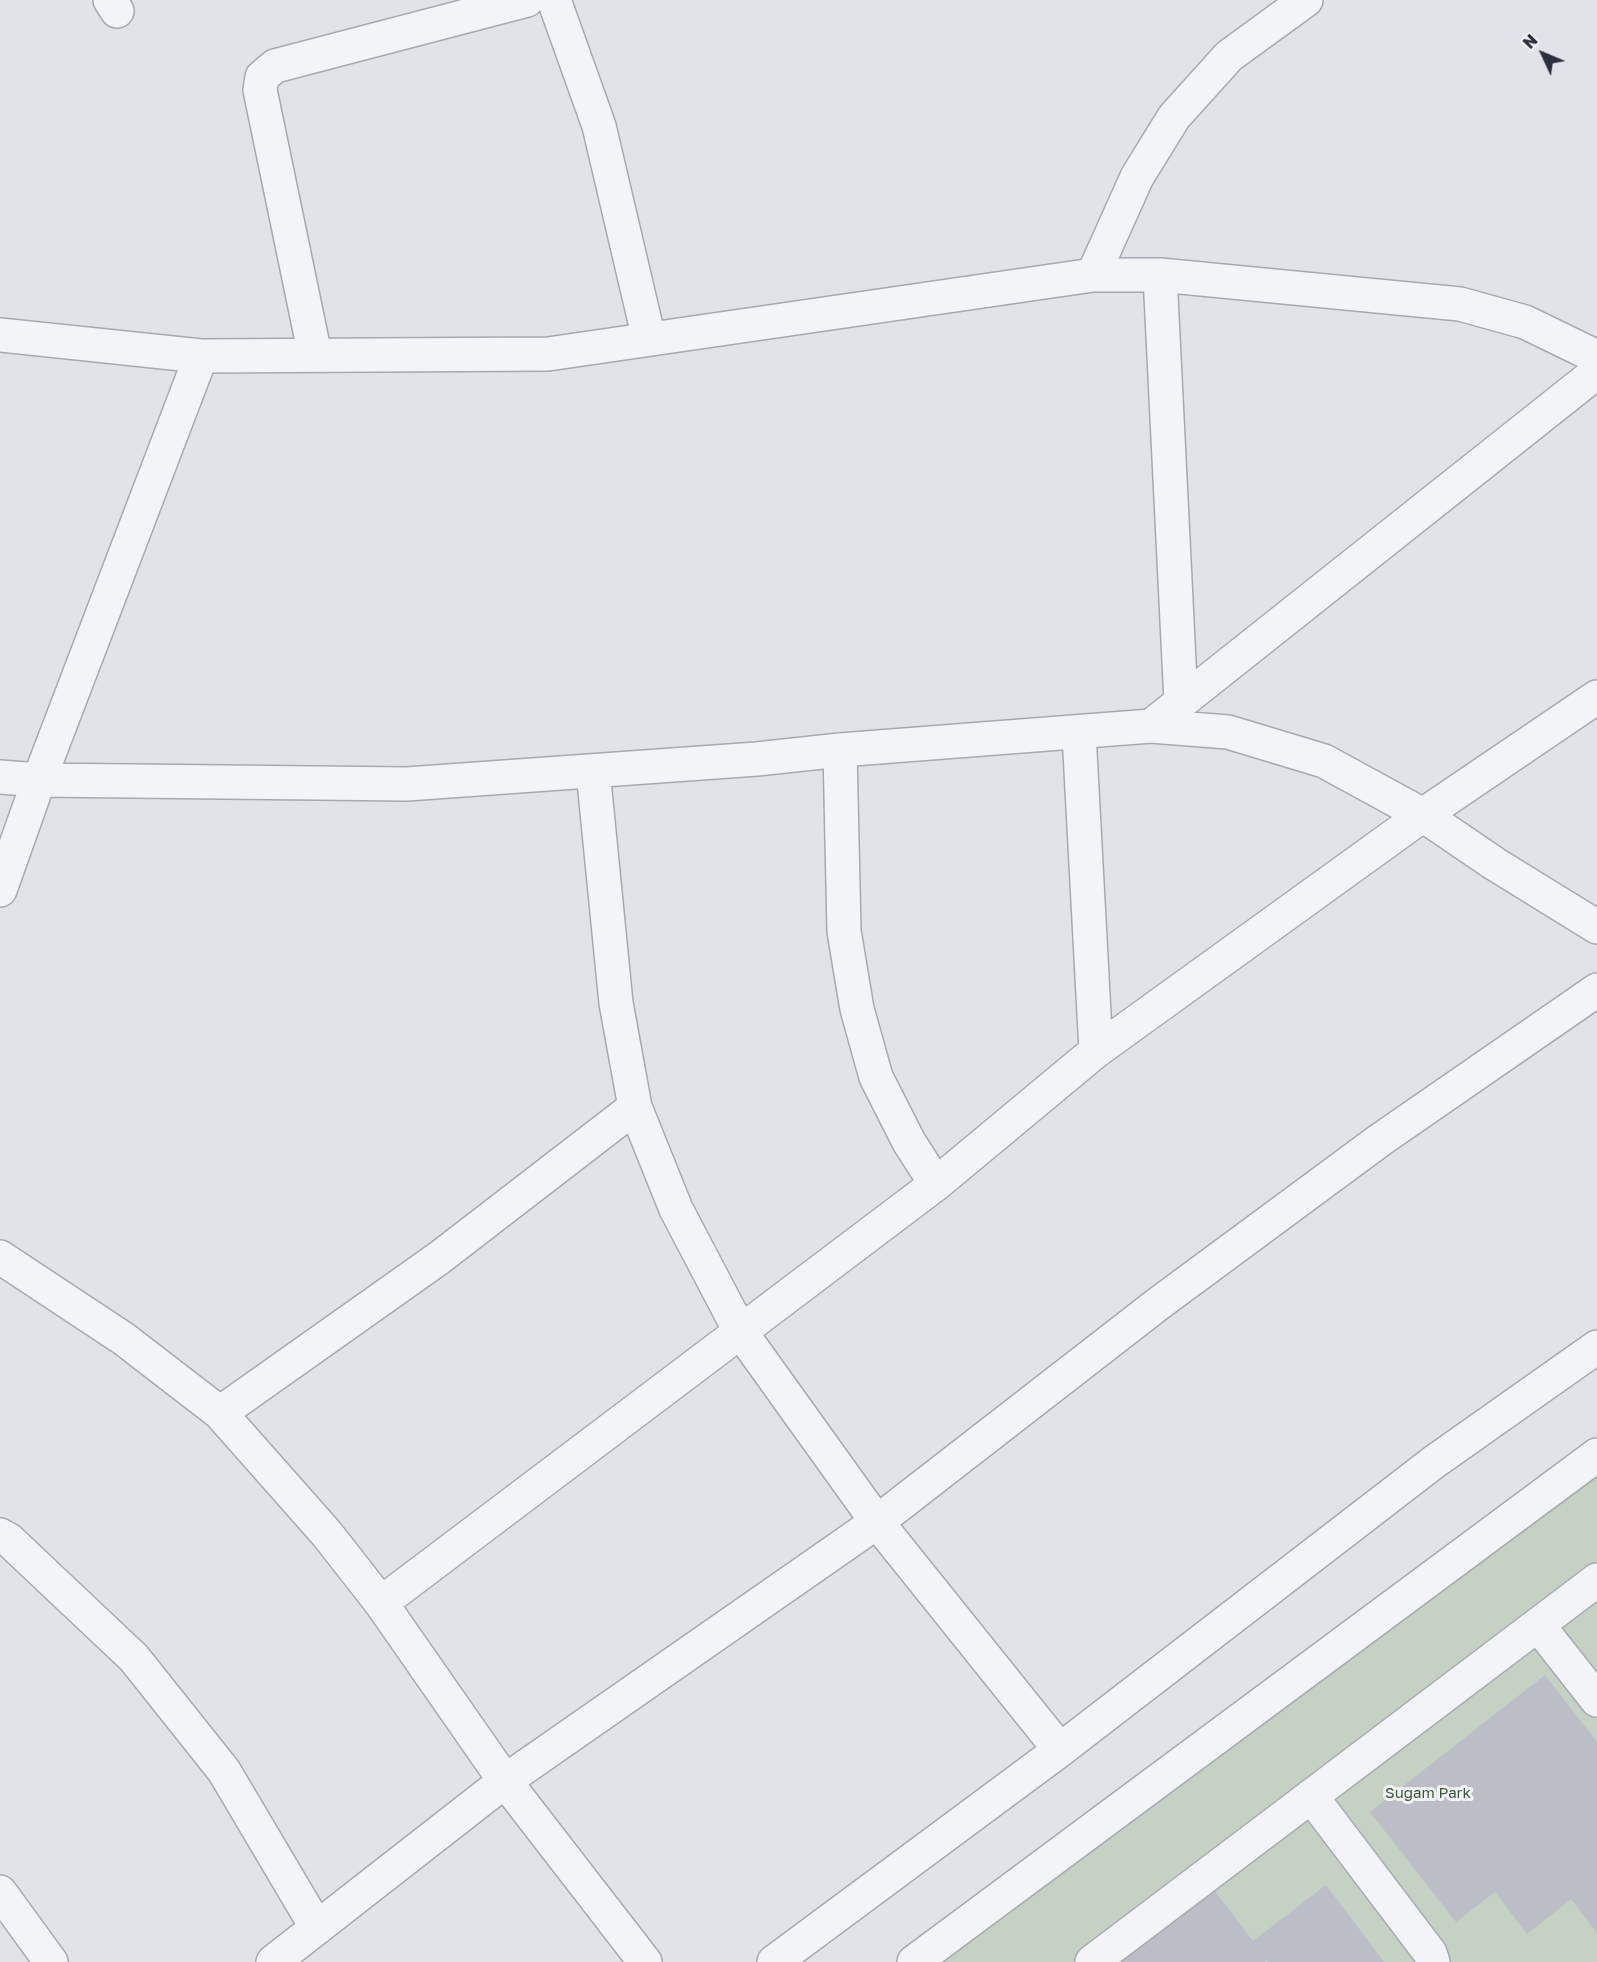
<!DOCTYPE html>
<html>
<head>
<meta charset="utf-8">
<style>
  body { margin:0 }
  #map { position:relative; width:1597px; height:1962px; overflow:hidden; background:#e1e3e8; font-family:"Golos Text",sans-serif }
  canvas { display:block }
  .north { position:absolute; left:1513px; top:24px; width:60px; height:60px; -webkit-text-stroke:4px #f0f2f6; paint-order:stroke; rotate:314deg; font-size:16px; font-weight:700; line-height:24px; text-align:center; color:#2b2f3e }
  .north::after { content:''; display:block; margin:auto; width:21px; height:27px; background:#2b2f3e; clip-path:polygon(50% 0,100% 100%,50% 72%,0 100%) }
</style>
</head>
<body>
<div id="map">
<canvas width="1597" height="1962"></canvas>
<div class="north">N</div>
</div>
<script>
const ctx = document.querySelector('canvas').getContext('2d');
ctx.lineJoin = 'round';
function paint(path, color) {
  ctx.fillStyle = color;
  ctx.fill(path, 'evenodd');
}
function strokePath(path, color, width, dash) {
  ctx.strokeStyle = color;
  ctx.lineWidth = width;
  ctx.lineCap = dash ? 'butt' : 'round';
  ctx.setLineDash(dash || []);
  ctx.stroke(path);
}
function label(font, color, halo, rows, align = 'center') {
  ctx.font = font + ' "Golos Text",sans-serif';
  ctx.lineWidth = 6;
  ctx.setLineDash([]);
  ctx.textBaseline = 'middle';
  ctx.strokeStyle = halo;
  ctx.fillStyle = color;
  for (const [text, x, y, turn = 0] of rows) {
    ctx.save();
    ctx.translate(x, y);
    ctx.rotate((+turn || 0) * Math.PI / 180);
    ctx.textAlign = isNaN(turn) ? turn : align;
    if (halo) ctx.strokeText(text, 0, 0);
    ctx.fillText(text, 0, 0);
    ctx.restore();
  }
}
paint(new Path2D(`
  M1597,1455V1962H914Z`), '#c4d1c3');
paint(new Path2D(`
  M1545,1675L1597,1742V1933L1571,1899L1527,1934L1495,1892L1456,1922L1370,1812Z
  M1326,1885L1384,1962H1268L1267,1960L1265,1962H1120L1214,1890L1253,1941Z`), '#bcbec7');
const minor = new Path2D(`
  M110,0L117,11
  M554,0L599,126L649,339
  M1093,275L1137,177L1174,117L1229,56L1306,0
  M1160,275L1181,702
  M0,335L201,356L548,354L1093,275H1160L1460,304L1525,322L1597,357
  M315,355L260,90L262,77L275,66L527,0
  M1151,726L1597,372
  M1079,733L1096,1051
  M840,750L844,931L857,1009L876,1077L909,1142L936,1184
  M593,771L616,1003L635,1107L676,1209L740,1331L877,1522L1060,1750
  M0,777L39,780L407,784L757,759L840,750L1151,726L1228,732L1324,761L1423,815L1495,864L1597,927
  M0,890L39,780L201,356
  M0,1257L124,1339L220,1413L327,1534L381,1603L505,1781L645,1962
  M220,1413L439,1258L635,1107
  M0,1535L9,1540L134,1658L224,1771L317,1928
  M381,1603L936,1184L1096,1051L1423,815L1597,697
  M1538,1625L1597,1700
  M1311,1796L1430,1953L1433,1962
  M0,1892L51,1962
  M273,1962L505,1781L877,1522L1158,1304L1380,1140L1597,990
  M774,1962L1060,1750L1434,1462L1597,1347
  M914,1962L1597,1455
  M1092,1962L1597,1580`);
strokePath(minor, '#a7a9b2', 36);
strokePath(minor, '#f3f4f7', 33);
label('15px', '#3b583a', '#f0f2f6', [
  ["Sugam Park",1428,1793]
]);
</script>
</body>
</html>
